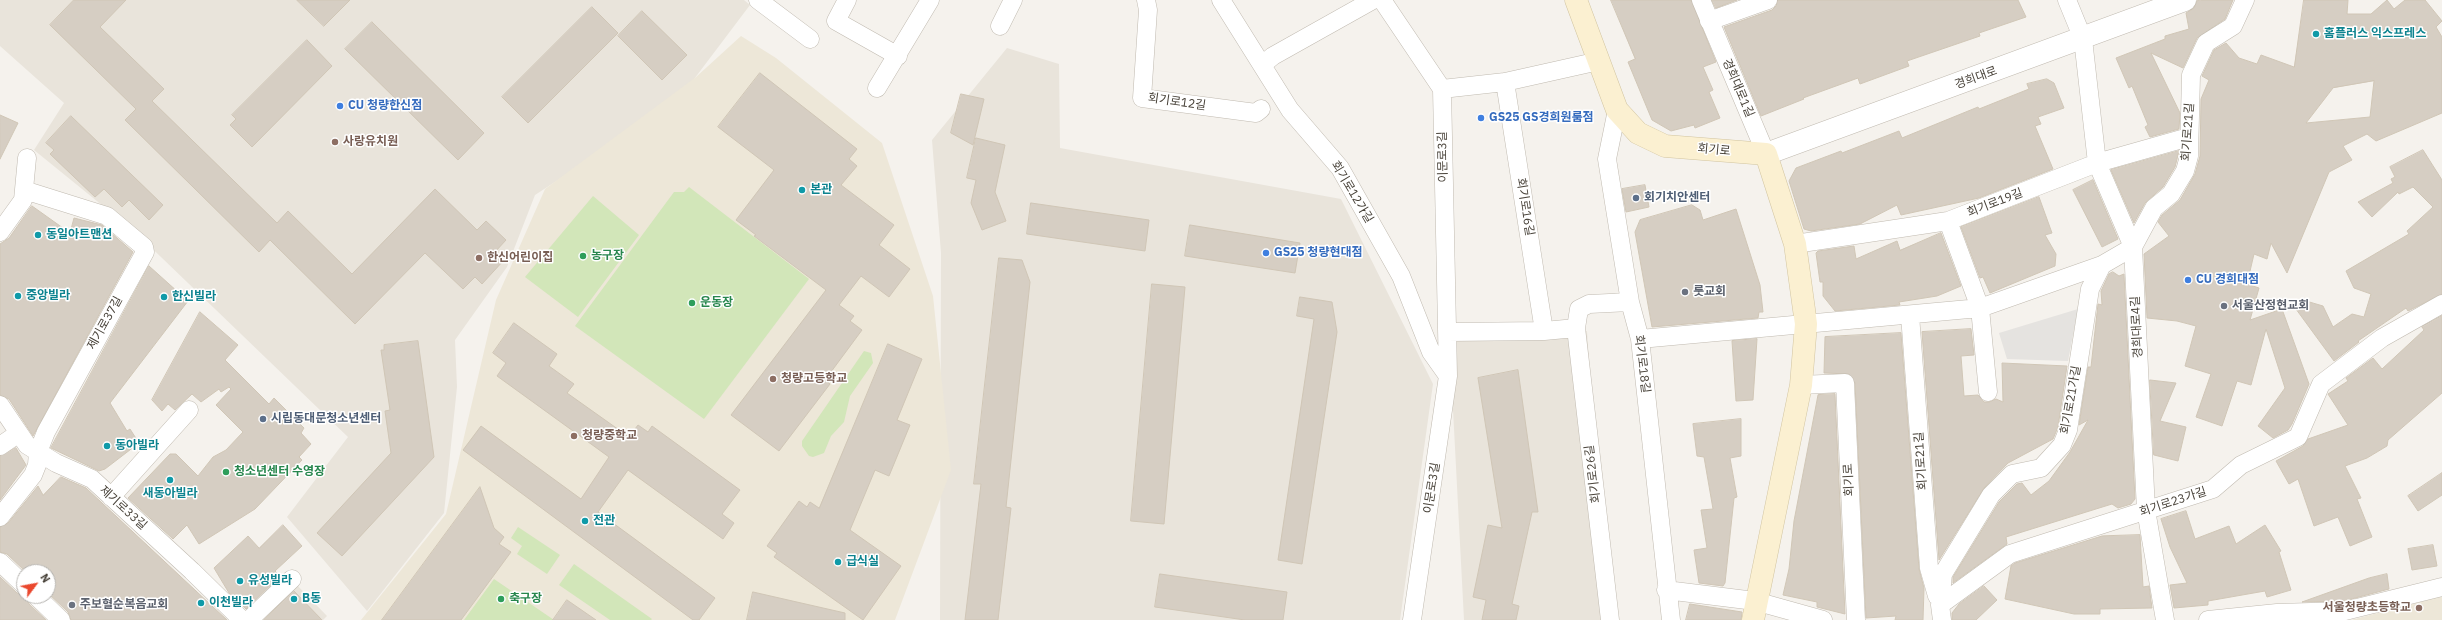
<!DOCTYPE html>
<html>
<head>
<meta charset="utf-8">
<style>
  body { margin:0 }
  #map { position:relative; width:2442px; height:620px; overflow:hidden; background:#f5f2ed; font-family:"IBM Plex Sans",sans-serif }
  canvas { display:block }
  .north { position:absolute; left:16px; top:564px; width:40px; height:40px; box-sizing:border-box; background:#fff; border:1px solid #b6b4b0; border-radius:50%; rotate:58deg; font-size:11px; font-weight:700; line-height:16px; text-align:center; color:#49433a }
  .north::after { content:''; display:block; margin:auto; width:14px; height:18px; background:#ea482e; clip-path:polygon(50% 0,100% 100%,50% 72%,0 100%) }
</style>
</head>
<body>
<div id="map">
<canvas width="2442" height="620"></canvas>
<div class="north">N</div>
</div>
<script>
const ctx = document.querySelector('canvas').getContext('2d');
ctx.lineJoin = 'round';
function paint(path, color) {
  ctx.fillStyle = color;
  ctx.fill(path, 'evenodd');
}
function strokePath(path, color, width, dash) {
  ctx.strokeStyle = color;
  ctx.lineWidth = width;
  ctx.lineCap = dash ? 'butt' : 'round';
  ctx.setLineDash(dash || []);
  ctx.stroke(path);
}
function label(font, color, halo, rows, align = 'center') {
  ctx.font = font + ' "IBM Plex Sans","Noto Sans KR",sans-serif';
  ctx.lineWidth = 3;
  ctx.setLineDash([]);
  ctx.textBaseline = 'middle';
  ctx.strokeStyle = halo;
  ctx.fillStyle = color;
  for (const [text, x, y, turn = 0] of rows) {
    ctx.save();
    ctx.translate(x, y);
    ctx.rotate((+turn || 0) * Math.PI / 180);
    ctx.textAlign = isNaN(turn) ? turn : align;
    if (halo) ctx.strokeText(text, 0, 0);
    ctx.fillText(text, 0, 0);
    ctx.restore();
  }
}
paint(new Path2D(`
  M0,0H744L750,5L676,103L535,195L507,267L455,340L457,387L444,513L367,611L287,517L348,437L135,232L34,150L64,103L0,46Z
  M1007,48L1059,64L1060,148L1341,199L1433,384L1400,620H940L941,253L932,140Z
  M1587,331L1606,620H1464L1449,333Z
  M294,582L327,616L323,620H255Z`), '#e9e4db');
paint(new Path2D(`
  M741,36L776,58L882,143L933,296L951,470L895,620H361L446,514L496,300L545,189L696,77Z
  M2442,596V620H2351Z`), '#ede7d8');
paint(new Path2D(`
  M689,187L809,279L704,419L575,326L674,192H684Z
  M593,196L639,235L578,317L525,277Z
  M864,351L871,353L873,363L850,396L844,422L831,436L824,453L813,457L809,456L802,446V441Z
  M518,527L560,555L547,574L517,554L522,546L511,538Z
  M574,564L652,619L651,620H610L559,585Z
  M494,579L554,620H464Z`), '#d2e6b9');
paint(new Path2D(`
  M2078,309L2068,361L2007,359L1999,333Z`), '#e5e3e0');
const building = new Path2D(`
  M74,0H126L100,27L164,89L152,101L277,223L288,211L352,274L435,189L477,230L486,221L506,240L495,252L504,260L482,284L475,277L463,289L425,253L355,324L270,240L259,252L125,120L136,109L50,25Z
  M297,0H350L324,26Z
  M1611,0H1691L1716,62L1703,67L1713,90L1709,92L1720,118L1695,128L1694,125L1671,131L1652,120L1628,62L1635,59Z
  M1712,0H1737L1716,8Z
  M1778,0H2018L2026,17L1979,33L1980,36L1907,61L1909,66L1860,84L1858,78L1803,98L1804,99L1761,116L1724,27L1772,10L1776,6Z
  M2201,0H2233L2225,19L2197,38L2183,68L2151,53L2180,113L2179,129L2150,137L2145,127L2148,125L2132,86L2129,88L2116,58L2165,39V36L2189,29L2186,13L2194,8L2197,1Z
  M2304,0H2348L2347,14H2371L2387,0L2394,9L2405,0H2425L2442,21L2436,27L2442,37V113L2376,141L2367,134L2343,146L2352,160L2329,172L2287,273L2271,243L2267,259L2254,254L2247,284L2259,288L2250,320L2282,309L2309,384L2292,424L2288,430L2273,438L2258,426L2285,388L2266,329L2251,385L2237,381L2222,426L2196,417L2211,374L2185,366L2196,326L2177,321L2147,318L2144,254L2169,236L2158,222L2162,215L2180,200L2195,174L2200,156L2201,99L2209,80L2202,76L2214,50L2226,43L2239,58L2257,64L2261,55L2294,67ZM2374,81L2370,117L2306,123L2333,88Z
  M592,7L618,33L528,123L502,97Z
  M642,11L687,55L662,80L618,36Z
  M372,22L484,133L458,160L345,49Z
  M307,40L332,66L252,147L230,125L236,119L232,115Z
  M760,73L857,149L849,159L857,166L841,185L894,225L879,245L910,269L889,297L861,276L839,305L854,316L850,321L862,330L825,380L830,384L779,451L731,415L826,290L754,236L756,235L736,220L774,170L718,127Z
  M2047,79L2054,83L2064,108L2038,117L2041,124L2035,126L2053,169L1979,198L1901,215L1897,205L1860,224L1811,231L1804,229L1789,181L1796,168L1841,151L1842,153L1899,131L1902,138L1978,107L1979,109L2029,89L2027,84Z
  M961,94L984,99L973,145L951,133Z
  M0,115L18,123L0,159Z
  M71,116L163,205L149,220L129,200L122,207L104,189L95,197L50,154L54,150L46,143Z
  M976,138L1005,145L995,192L1006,221L982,230L971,203L976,180L967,178Z
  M2423,150L2442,180V294L2408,311L2406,308L2358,341L2359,342L2334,361L2293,305L2306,301L2323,306L2333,327L2352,314L2364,317L2371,294L2354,288L2346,271L2409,234L2407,231L2433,207L2413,187L2399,194L2398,192L2372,217L2358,202L2393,183L2391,179L2395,177L2390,167Z
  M2179,151L2175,167L2163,187L2145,203L2134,223L2111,170Z
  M2093,180L2118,239L2102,247L2073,190Z
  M1645,185L1649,207L1626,212L1622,189Z
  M2039,197L2052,233L2045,235L2056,254L2055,266L1990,293L1983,277L1980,278L1961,227Z
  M1031,203L1149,220L1145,251L1027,234Z
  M1692,205L1700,210L1703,220L1736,209L1760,285L1763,312H1759L1758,318L1652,327L1635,232L1640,220Z
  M32,206L70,233L74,218L102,225L133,252L33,436L9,399L0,395V244L9,238Z
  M1190,225L1300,243L1295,273L1185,256Z
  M1941,233L1961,286L1937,296L1899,302L1900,305L1835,311L1823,296V282H1820L1816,253L1818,251L1854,246L1856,259L1897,241L1900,250Z
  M999,258L1022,260L1030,282L1006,507L1011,508L998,620H965L981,484H974Z
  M149,266L188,301L110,403L127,431L130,429L139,443L105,469L99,471L51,448Z
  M2113,272L2119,276L2124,274L2135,499L2131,504L2118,508L2112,504L2006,537L2007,544L1953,583V577L1999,502L2017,484L2022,483L2031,495L2049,481L2070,452L2088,420L2079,425L2088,367H2091L2098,304L2102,305L2101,291L2109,274Z
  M1152,284L1185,287L1164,524L1131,521Z
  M1300,297L1332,302L1337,332L1302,564L1278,560L1314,319L1297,316Z
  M200,312L238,345L225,360L269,404L274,398L304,428L301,433L311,444L299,457L302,460L255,509L199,544L187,525L173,539L128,498L170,454H176L198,476L213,457L226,450L243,432L216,405L231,389L229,387L221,392L219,389L201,402L192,394L175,410L168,404L162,411L152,400Z
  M2442,316V393L2388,440L2387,446L2367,458L2345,466L2361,498L2357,499L2372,537L2350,546L2338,517L2314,526L2298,479L2289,484L2276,461L2303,446L2308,439L2348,425L2328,394L2348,381L2346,378L2373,358L2382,369L2424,330L2422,327Z
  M514,323L557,354L549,366L574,384L567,393L629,437L638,425L648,432L652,426L740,490L722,514L734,523L723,539L628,470L598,512L715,598L699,620H693L463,450L481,426L581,499L609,457L497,376L506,363L493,353Z
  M1971,329L1974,355L1961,356L1964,396L1978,395L1984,402H1989L1996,399L2003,402L2002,363L2067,366L2058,427L2053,439L2008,463L1984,488L1939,560L1922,332Z
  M1901,333L1919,569L1924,588L1923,620H1895L1896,616L1866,618L1855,383L1849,374L1824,373L1825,337Z
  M1757,339L1753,400L1736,401L1732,341Z
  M418,341L434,457L342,556L317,533L391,453L385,411L390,410L381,350H384V345Z
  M888,344L922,359L897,420L910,425L889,476L875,470L850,530L901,566L863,620L774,557L777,553L767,546L799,501L807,507L810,502L819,508Z
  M1518,370L1538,512H1532L1512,604L1519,606L1516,620H1482L1486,600L1473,597L1488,525L1502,528L1478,378Z
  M2150,380L2176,383L2160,421L2186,427L2178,461L2154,455Z
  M1835,394L1845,614L1817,607V602L1783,595L1789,569L1794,521L1818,395Z
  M1741,419V456L1730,458L1737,497L1734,498L1725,583L1723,586L1699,583L1694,550L1707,548L1701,510L1713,509L1704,457L1697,456L1693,424Z
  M16,448L26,465L0,500V456Z
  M2442,473V495L2418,511L2408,496Z
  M61,477L86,488L227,620H71L68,612L48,593V572H26L7,554L0,552V527L8,523L38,486L43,495Z
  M480,487L494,528L504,537L499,544L511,552L461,620H382Z
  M2186,511L2195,539L2229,526L2236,544L2265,525L2281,551L2279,552L2291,590L2267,597L2265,591L2208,601V605L2174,608L2170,585L2187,583L2170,547L2161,519Z
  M283,525L302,546L275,571L280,576L246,609L229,593L214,568L248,536L259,548Z
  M2140,535L2143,587L2149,586L2152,608L2100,609V614H2074L2005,599L2011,566L2015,563L2102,536Z
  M2433,545L2437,566L2412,570L2408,549Z
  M1160,574L1287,592L1283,620H1245L1155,607Z
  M2387,574L2389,589L2344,601L2302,602L2369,578Z
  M0,577L17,593L26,596L29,604L46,620H0Z
  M1984,586L1997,600L1976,620H1952V613L1959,604Z
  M294,591L322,620H264Z
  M753,592L845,613V620H747Z
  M567,600L596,620H553Z
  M1690,604L1742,612L1741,620H1686Z`);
paint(building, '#d6cec3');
strokePath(building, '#d0c6b6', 1);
const minor = new Path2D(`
  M758,0L810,39
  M847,0L836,21L898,56
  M1146,0L1148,10L1142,98L1256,113L1261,109
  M1221,0L1290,110L1340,168L1401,276L1431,352L1448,376
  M1382,0L1442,89L1448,376L1412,620
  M1701,0L1766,154
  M2067,0L2083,39L2097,163L2133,247L2146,510L2165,620
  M1709,21L1768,0
  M1000,26L1013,0
  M1262,65L1273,56L1373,0
  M1505,82L1544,331
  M877,88L930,0
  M1442,89L1505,82L1599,61
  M1617,110L1607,159L1630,302L1640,339L1671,620
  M1948,221L1980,308L1988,392
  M0,232L23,200L27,158
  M1795,244L1948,221L2097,163L2189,137
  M1910,315L1929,568L1937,596
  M1576,328L1610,620
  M1448,332L1544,331L1576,328L1579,309L1589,304L1630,302
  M1640,339L1980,308L2102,265L2133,247L2154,208L2171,194L2185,171L2189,156L2191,75L2206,43L2233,26L2245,0
  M1801,385L1845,383L1856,620
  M0,405L27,445L56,463L92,479L192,571L242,620
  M0,446L19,433
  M111,497L189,410
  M0,517L33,475L37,465L38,452L46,432L145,252L144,247L107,216L24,190
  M0,562L24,585
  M1666,590L1755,601L1823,620
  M36,596L61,620
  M1940,605L1943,574L1991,495L2012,474L2041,468L2062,445L2068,430L2090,289L2102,265
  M249,620L292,579
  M1942,620L1940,605L2010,554L2213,489L2241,465L2298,437L2321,384L2382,338L2442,304
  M2208,620L2277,613L2345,611L2442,587`);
const tertiary = new Path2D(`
  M1766,154L2185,0`);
const secondary = new Path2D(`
  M1576,0L1617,110L1638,133L1665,146L1766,154L1795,244L1806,324L1801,385L1753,620`);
strokePath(minor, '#c0bab0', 19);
strokePath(tertiary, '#c0bab0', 23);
strokePath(secondary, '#d1c4a0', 23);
strokePath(minor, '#fff', 18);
strokePath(tertiary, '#fff', 22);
strokePath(secondary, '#fbf0d1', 22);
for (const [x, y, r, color] of [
  [2316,34,4,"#0f9aa8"],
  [340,106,4,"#3f7fe0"],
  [1481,118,4,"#3f7fe0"],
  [335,142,4,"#8d6e63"],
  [802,190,4,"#0f9aa8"],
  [1636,198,4,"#5c6f8a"],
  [38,235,4,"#0f9aa8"],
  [1266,253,4,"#3f7fe0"],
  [583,256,4,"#2e9e5b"],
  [479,258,4,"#8d6e63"],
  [2188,280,4,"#3f7fe0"],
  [1685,292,4,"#6b7280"],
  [18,296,4,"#0f9aa8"],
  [164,297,4,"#0f9aa8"],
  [692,303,4,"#2e9e5b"],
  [2224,306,4,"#6b7280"],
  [773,379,4,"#8d6e63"],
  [263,419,4,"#5c6f8a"],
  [574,436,4,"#8d6e63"],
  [107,446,4,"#0f9aa8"],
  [226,472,4,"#2e9e5b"],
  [170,480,4,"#0f9aa8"],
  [585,521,4,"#0f9aa8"],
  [838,562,4,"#0f9aa8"],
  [240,581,4,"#0f9aa8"],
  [294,599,4,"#0f9aa8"],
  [501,599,4,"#2e9e5b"],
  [201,603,4,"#0f9aa8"],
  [72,605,4,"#6b7280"],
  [2419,608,4,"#8d6e63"]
]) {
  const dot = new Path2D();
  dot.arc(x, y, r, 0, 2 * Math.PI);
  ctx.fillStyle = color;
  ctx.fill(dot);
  strokePath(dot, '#fff', 1.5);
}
label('bold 12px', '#0d838f', '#fff', [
  ["홈플러스 익스프레스",2324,34],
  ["본관",810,190],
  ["동일아트맨션",46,235],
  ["중앙빌라",26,296],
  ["한신빌라",172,297],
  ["동아빌라",115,446],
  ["새동아빌라",170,494,"center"],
  ["전관",593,521],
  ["급식실",846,562],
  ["유성빌라",248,581],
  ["B동",302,599],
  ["이천빌라",209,603]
], 'left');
label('12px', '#49433a', '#fff', [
  ["경희대로",1976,78,-20],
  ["경희대로1길",1738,88,67],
  ["회기로12길",1177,102,8],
  ["회기로21길",2188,132,-86],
  ["회기로",1714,150,5],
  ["이문로3길",1443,157,-91],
  ["회기로12가길",1352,192,59],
  ["회기로19길",1995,203,-21],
  ["회기로16길",1525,207,81],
  ["제기로37길",105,323,-61],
  ["경희대로4길",2137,327,-93],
  ["회기로18길",1642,364,83],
  ["회기로21가길",2071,400,-80],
  ["회기로21길",1921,461,-94],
  ["회기로26길",1593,474,-97],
  ["회기로",1849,480,-93],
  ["이문로3길",1432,488,-81],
  ["회기로23가길",2173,502,-18],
  ["제기로33길",123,508,42]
]);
label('bold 12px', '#366cbe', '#fff', [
  ["CU 청량한신점",348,106],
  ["GS25 GS경희원룸점",1489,118],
  ["GS25 청량현대점",1274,253],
  ["CU 경희대점",2196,280]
], 'left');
label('bold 12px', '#785e54', '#fff', [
  ["사랑유치원",343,142],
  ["한신어린이집",487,258],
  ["청량고등학교",781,379],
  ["청량중학교",582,436],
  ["서울청량초등학교",2411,608,"right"]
], 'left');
label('bold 12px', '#4e5e75', '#fff', [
  ["회기치안센터",1644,198],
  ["시립동대문청소년센터",271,419]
], 'left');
label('bold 12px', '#27864d', '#fff', [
  ["농구장",591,256],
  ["운동장",700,303],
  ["청소년센터 수영장",234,472],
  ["축구장",509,599]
], 'left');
label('bold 12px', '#5b616d', '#fff', [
  ["룻교회",1693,292],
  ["서울산정현교회",2232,306],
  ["주보혈순복음교회",80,605]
], 'left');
</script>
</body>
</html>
